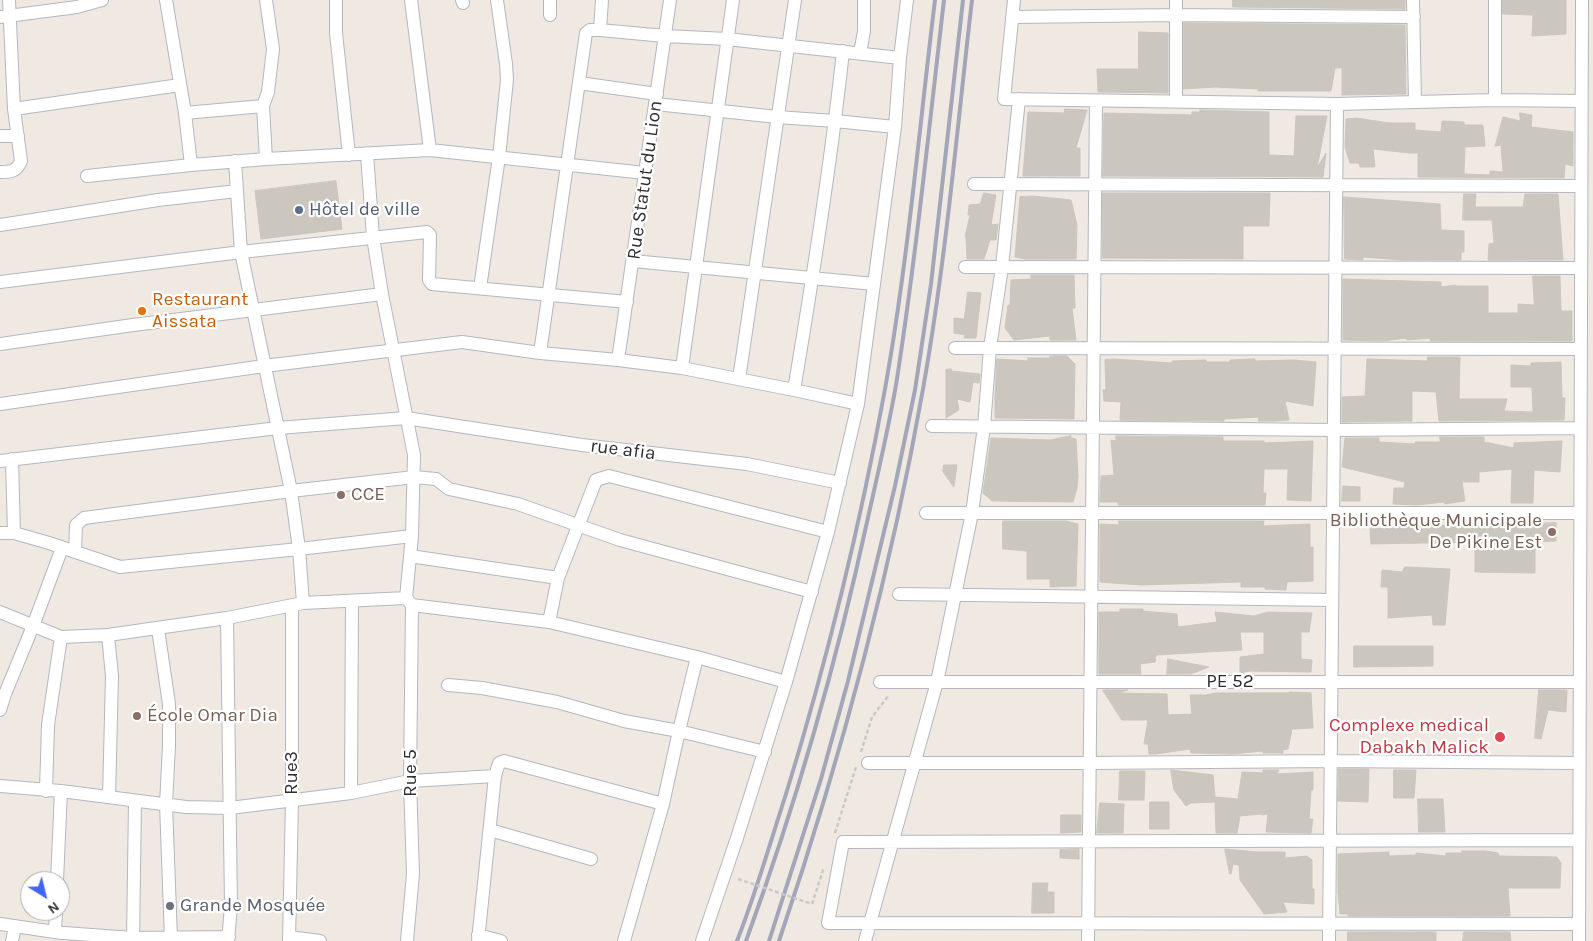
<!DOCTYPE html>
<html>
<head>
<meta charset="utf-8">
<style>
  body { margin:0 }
  #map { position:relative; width:1593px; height:941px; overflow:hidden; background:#efe9e1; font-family:Karla,sans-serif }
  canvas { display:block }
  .north { position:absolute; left:20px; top:871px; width:50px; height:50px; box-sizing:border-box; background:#fff; border:1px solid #ababab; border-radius:50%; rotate:144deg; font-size:14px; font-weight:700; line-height:20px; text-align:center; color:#2e2e2e }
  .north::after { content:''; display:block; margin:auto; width:18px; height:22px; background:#4264fb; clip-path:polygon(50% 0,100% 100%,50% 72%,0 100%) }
</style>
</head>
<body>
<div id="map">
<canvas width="1593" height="941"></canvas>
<div class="north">N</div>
</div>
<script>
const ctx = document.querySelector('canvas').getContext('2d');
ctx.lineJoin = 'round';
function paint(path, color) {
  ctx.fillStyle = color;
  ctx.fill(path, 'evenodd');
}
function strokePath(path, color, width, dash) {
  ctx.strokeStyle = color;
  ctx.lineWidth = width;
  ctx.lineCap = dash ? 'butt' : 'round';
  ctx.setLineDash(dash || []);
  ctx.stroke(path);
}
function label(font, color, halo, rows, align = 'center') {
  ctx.font = font + ' Karla,sans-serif';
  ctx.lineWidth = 4.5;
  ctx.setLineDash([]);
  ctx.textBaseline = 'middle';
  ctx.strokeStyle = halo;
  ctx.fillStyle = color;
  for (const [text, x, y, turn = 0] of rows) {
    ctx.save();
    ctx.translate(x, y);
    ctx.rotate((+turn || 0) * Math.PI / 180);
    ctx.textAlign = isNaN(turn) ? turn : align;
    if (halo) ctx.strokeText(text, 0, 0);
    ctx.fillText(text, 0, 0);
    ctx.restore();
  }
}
const building = new Path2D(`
  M1233,0H1405V9L1233,7Z
  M1503,0H1566V34L1532,36L1533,15L1503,14Z
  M1184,23L1405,25L1406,94L1342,95V68H1335L1331,91H1258V89L1214,87L1184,89Z
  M1139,32L1168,33V93L1098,92L1097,69H1138Z
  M1065,109L1087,110L1076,148H1080V176H1023L1028,112L1064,113Z
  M1200,110L1269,112V155L1294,156L1296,116H1327L1317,168L1326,153L1323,177L1103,176L1104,113L1192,115V112H1200Z
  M1520,113L1532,115L1531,127L1573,132V166L1565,164L1564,178L1418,177V153H1409L1373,149L1375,167H1360L1359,163H1350L1345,147L1346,119L1357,118L1389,123H1415V130L1441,132L1442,121L1464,122V125H1483L1485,146L1465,147L1464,174L1490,175V171L1503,172L1501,145L1495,146L1503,117L1520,121Z
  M336,181L342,229L261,239L255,191Z
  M984,193L996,195L991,225L998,224L996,240H990L984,259H967L966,237H965L970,215H968L969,205L980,204Z
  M1103,193H1270L1269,226H1243V259L1103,258Z
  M1464,194H1476L1475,207H1523L1525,194H1558L1563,260H1488L1489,244L1494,243L1492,220H1463Z
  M1033,196L1071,200L1077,225L1076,259H1025L1015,257L1020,197Z
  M1344,197L1440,204L1441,230L1464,231V252H1461V260H1402L1363,257V260L1345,259Z
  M1031,275H1074L1075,308H1072L1076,340H1050V336L1014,340L1005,328L1008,305L1010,306L1011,280L1031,279Z
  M1533,276H1560L1561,311H1572V341H1430L1431,338L1407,340L1406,338L1383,341L1343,340V279L1441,282V287L1456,285V286H1488V313H1518V304L1534,305Z
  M968,292L981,293L976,338H964L965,335L954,333V318L964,319Z
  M1050,356H1067L1075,364L1074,419L995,418V395L997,359L1029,361L1027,358H1050Z
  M1428,357H1460L1459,399H1507L1504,411L1533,412L1532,387H1511V365L1531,366V363L1561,362L1562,398H1565L1564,420L1439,421L1436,392L1412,391V421L1342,422V397L1365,396L1367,359L1427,361Z
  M1114,359L1172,363V361L1206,360V362H1230V360L1255,359V361L1294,360L1316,362L1313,406L1285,401L1289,420L1275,421H1258L1259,417L1224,419V421L1120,420L1121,402L1104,401L1103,390H1106L1105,360Z
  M951,369L952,371L980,374L979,383L973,382L970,402L957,399L959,410L946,418V370Z
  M1071,436V438L1076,439L1078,476L1077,488L1073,502L992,501L983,493L991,438L1050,440Z
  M1116,436L1223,437V441H1264V443L1313,441L1311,501L1287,500L1288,469H1264L1263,493H1266L1265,505H1118V502H1100L1101,476L1114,475L1111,440L1116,441Z
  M1440,437H1484V442L1514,448V443L1562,441L1560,472L1534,470L1533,503H1511L1512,469L1479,472V482H1462L1465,501L1445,504L1444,502L1417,505L1393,504L1394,488H1404L1405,482L1342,467L1345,438H1379V442L1415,444V442H1440Z
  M944,465H957L954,487L943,472Z
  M1343,486L1360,487V501H1342Z
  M1003,521H1066L1078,524L1076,586L1050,587V579H1027V551L1003,549Z
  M1119,521H1264L1263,526L1310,524V547H1313V581L1287,582L1286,590L1265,589V587H1241V582L1141,585L1100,582V524L1119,525Z
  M1556,523V541L1535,542V573L1475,572V542L1371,544L1370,529L1467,524V526Z
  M1405,567L1450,569L1445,625H1433L1432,615L1388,618V587H1381L1382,570L1402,572Z
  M1120,609H1143V611L1177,614L1178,627L1217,622L1215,612L1254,616L1268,612L1312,613L1309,632H1301V659L1312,660L1311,672L1250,671L1240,673V657L1264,654V632H1240L1242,650L1156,655L1155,662L1140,664L1141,674H1099V612H1120Z
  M1354,646H1433V666L1354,667Z
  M1168,659L1209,667L1191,674H1167Z
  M1103,690H1128L1118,693L1167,694L1168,715L1192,714L1190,695H1206L1216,693H1289V692L1311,693L1313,728L1292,729L1288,749L1283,750V753H1263V751L1232,754L1191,753L1190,749L1156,754H1149L1148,744H1144L1148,720H1122Z
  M1539,690H1567L1566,712L1548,710L1541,739L1535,738Z
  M1339,769H1369L1368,802L1338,801Z
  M1171,770L1213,775L1215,797L1238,799L1242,772L1263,773V770H1279L1277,774L1313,772V790H1311L1309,819H1313L1311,833L1266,832L1268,814L1262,815V814L1240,816L1237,833H1216L1215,802L1191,803L1186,806L1174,790Z
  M1394,770H1416L1414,798H1394Z
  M1120,771H1145L1144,800H1119Z
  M1418,799H1443L1445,832H1419Z
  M1150,802H1169V829H1150Z
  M1100,803L1124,804L1123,833H1097Z
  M1061,815H1081V832L1061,833Z
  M1079,849V859L1060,858V850Z
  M1225,849L1256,852H1285V858L1307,856L1312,860V889H1314V904L1283,902L1287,912L1264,914L1240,880L1239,865L1233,864L1231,874H1230Z
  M1462,851H1486L1498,853L1499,856L1557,857L1561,863L1560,888H1508L1510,916H1348V914H1340L1338,892V854L1389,852V856L1416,855V853L1446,856V853H1462Z
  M1033,883H1048L1047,892H1054V913H1032Z
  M1348,932H1436V941H1348Z
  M1464,932H1510L1511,941H1463Z`);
paint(building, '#cbc7bf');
strokePath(building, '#cbc5ba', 1);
const minor = new Path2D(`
  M166,0L185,113L191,165
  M266,0L273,49L268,92L263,106L266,159
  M336,0V33L349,155
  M411,0L430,150
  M462,0L463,3
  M1014,0L1004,99L1337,104L1495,100L1581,101
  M1413,0L1415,102
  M1495,0V100
  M550,15V0
  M0,17L77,7L102,0
  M1012,17L1175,15L1414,17
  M600,30L602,0
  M860,53L864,31V0
  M579,83L657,94
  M1176,101V0
  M656,104L777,117L835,121L895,127
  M14,109L180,85
  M185,113L263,106
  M0,136H18
  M367,154L373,237L382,294L414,455L412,536L406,598
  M235,161L241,252L291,491L299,549L303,603
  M0,172C11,172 16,172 21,161L14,109L9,0
  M87,176L191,165L266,159L430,150L645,173
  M974,184L1581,186
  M0,225L158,200L237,191
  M633,261L874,284
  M965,267L1581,268
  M0,282L241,252L427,232L430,235L429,280L432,284L627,302
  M480,288L499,157L507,80L506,64L497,0
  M0,344L133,325L382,294
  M955,348L1581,349
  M540,353L586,33L590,30H600L665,36L727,39L900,58
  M618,360L670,0
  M682,368L733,0
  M739,379L795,0
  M794,390C813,277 831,164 843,51
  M0,404L264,366L462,342L540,353L618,360L682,368L794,390L858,404
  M932,426L1335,430L1580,428
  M12,459L14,533
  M0,461L278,428L406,418L582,445L747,464L840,483
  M926,513H1580
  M0,533H14L49,543L120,567L299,549L412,536
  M75,552L76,525L84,518L291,491L414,477L436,479L449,489L518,504L620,540L812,592
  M410,556L558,578
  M899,594L1332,600
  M0,612L61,637L108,635L227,618L303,603L406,598L412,605L549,622L697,657L786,682
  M227,618L231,906L228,941
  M549,622L558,578L596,480L609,476L828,532
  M158,629L169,704V746L166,804L171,939
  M108,635L112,676L109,797
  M880,682H1579
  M448,685L482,688L557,702L624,721L679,731L765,752
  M0,710L5,694L33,626L62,548
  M868,763H1089L1331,761L1579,763
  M0,786L61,791L186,807L230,808L351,793L410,781L495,776
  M46,791L48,725L61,637
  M351,793L352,601
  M490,830L591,859
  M57,881L61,791
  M56,911L55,932L62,933
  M0,924L55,932
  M1579,924L828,923L843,842L1579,840
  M64,933L133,938L229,937
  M478,935L501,941
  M289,937L320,941
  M12,941L15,927
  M133,941L135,801
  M289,941L292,800V606
  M407,941L413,874L410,781L412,605
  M478,941L495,776L499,763L504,761L663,804
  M624,941L663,804L679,731L697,657
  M702,941L737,838L786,682L828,532L858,404L895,127L900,58L907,0
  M865,941L937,682L972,513L984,427L990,348L1002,267L1019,99
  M1088,941L1096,102
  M1329,941L1337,104
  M1579,941L1582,0`);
strokePath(minor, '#b4b7c1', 14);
strokePath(new Path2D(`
  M861,752L872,717L889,695
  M835,833L856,767
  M812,904L824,867`), '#c9c9c9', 2.5, [4, 2.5]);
strokePath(minor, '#fff', 12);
strokePath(new Path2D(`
  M737,941C756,893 770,843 786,794C827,661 860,526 885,389C908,261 919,130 935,0
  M746,941C796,804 836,665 867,522C877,477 888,431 896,385C916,257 929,128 944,0
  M769,941L821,779L848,681L895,486L915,390L931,284L963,0
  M779,941C840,761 890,576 923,389C946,260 957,129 972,0`), '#a3a6b8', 4);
strokePath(new Path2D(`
  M738,879L812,904`), '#c9c9c9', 2.5, [4, 2.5]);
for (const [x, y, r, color] of [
  [299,210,5,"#5c6f8a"],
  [142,311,5,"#e8710a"],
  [341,495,5,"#8d6e63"],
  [1552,532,5,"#8d6e63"],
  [137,716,5,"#8d6e63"],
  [1500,737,6,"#e0444e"],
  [170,906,5,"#6b7280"]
]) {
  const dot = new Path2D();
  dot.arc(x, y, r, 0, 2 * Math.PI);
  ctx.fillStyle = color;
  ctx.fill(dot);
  strokePath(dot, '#fff', 2);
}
label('19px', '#2e2e2e', '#fff', [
  ["Rue Statut du Lion",645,180,-82],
  ["rue afia",623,450,7],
  ["PE 52",1230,682],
  ["Rue3",292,773,-90],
  ["Rue 5",411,773,-90]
]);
label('19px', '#4e5e75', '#fff', [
  ["Hôtel de ville",309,210]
], 'left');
label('19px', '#c56008', '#fff', [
  ["Restaurant",152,300],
  ["Aissata",152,322]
], 'left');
label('19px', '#785e54', '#fff', [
  ["CCE",351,495],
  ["Bibliothèque Municipale",1542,521,"right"],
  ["De Pikine Est",1542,543,"right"],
  ["École Omar Dia",147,716]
], 'left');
label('19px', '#be3a42', '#fff', [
  ["Complexe medical",1489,726],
  ["Dabakh Malick",1489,748]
], 'right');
label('19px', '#5b616d', '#fff', [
  ["Grande Mosquée",180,906]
], 'left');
</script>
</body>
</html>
